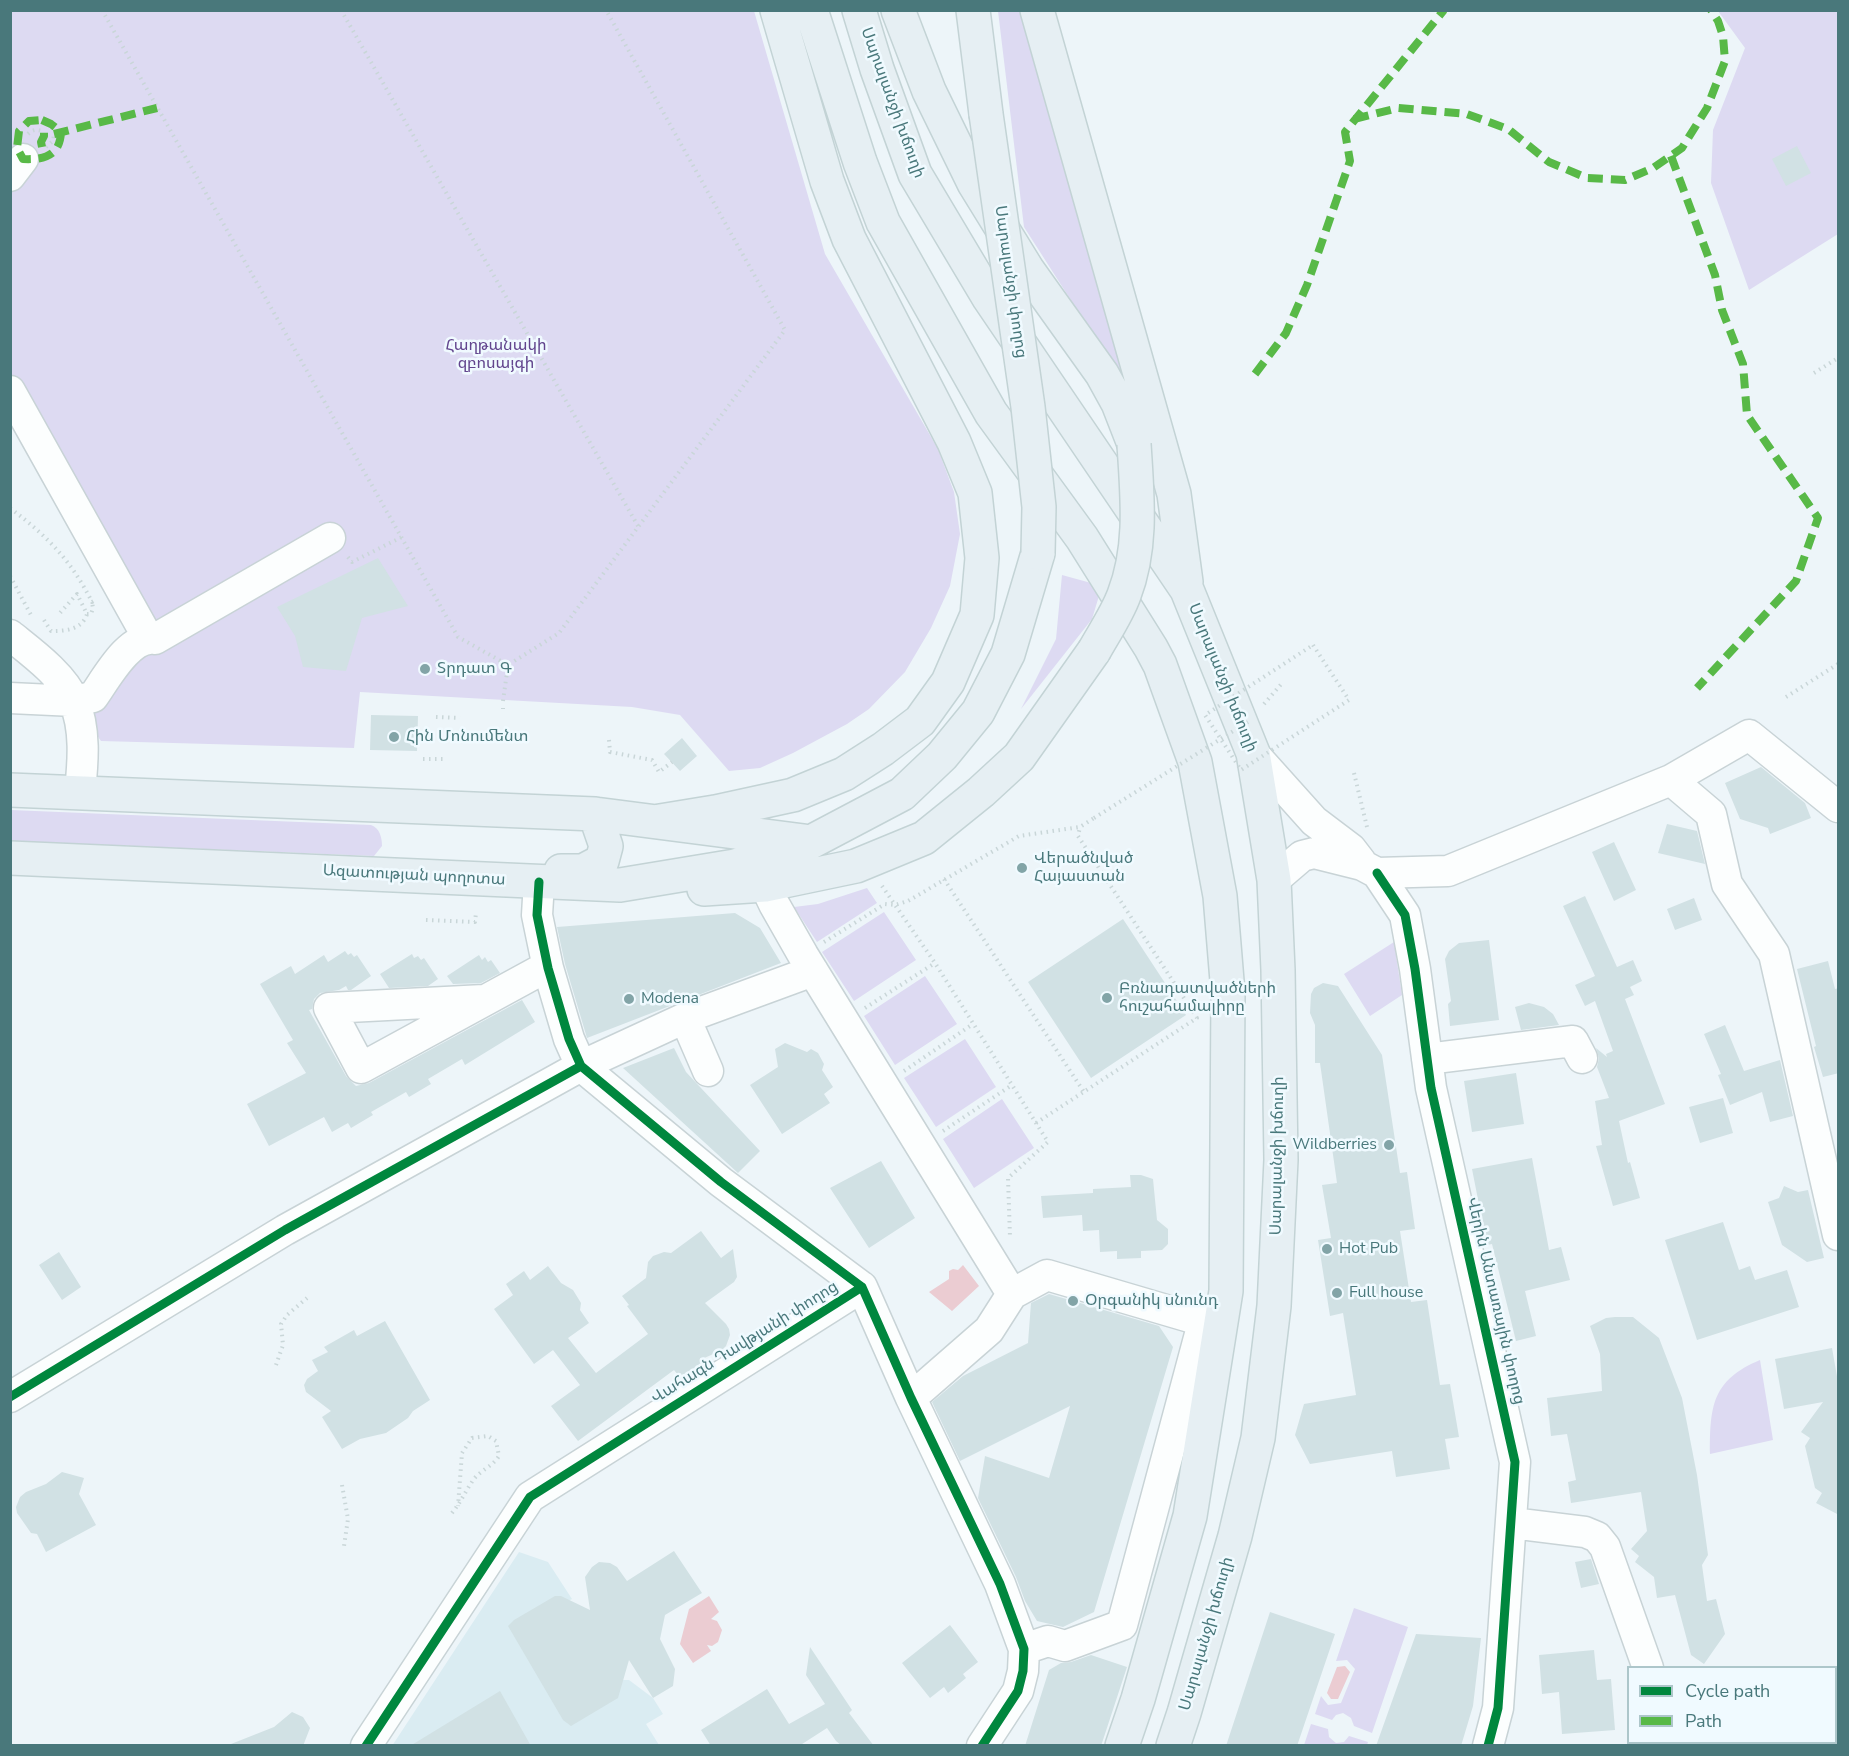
<!DOCTYPE html>
<html>
<head>
<meta charset="utf-8">
<style>
  body { margin:0 }
  #map { position:relative; width:1849px; height:1756px; overflow:hidden; background:#edf5f9; font-family:"Nunito Sans",sans-serif }
  canvas { display:block }
  .frame { position:absolute; inset:0; border:12px solid #49787b; pointer-events:none }
  .legend { position:absolute; left:1627px; top:1666px; width:210px; height:78px; box-sizing:border-box; background:#f0faff; border:2px solid #adc6ca; margin:0; padding:8px 10px; list-style:none; font-size:18px; color:#49787b }
  .legend li { display:flex; align-items:center; gap:12px; height:30px }
  .legend b { width:30px; border:2px solid #adc6ca }
</style>
</head>
<body>
<div id="map">
<canvas width="1849" height="1756"></canvas>
<div class="frame"></div>
<ul class="legend">
<li><b style="height:8px;background:#00873e"></b>Cycle path</li>
<li><b style="height:8px;background:#58b947"></b>Path</li>
</ul>
</div>
<script>
const ctx = document.querySelector('canvas').getContext('2d');
ctx.lineJoin = 'round';
function paint(path, color) {
  ctx.fillStyle = color;
  ctx.fill(path, 'evenodd');
}
function strokePath(path, color, width, dash) {
  ctx.strokeStyle = color;
  ctx.lineWidth = width;
  ctx.lineCap = dash ? 'butt' : 'round';
  ctx.setLineDash(dash || []);
  ctx.stroke(path);
}
function label(font, color, halo, rows, align = 'center') {
  ctx.font = font + ' "Nunito Sans","Noto Sans Armenian",sans-serif';
  ctx.lineWidth = 5;
  ctx.setLineDash([]);
  ctx.textBaseline = 'middle';
  ctx.strokeStyle = halo;
  ctx.fillStyle = color;
  for (const [text, x, y, turn = 0] of rows) {
    ctx.save();
    ctx.translate(x, y);
    ctx.rotate((+turn || 0) * Math.PI / 180);
    ctx.textAlign = isNaN(turn) ? turn : align;
    if (halo) ctx.strokeText(text, 0, 0);
    ctx.fillText(text, 0, 0);
    ctx.restore();
  }
}
paint(new Path2D(`
  M519,1552L548,1562L572,1599L568,1601L618,1680H629L653,1698L663,1714L646,1724L659,1745L392,1746Z`), '#daecf2');
paint(new Path2D(`
  M10,11H754L825,254L938,449L954,492L960,534L950,586L931,628L905,672L869,709L847,724L793,753L760,768L729,771L680,715L632,707L360,692L354,748L101,741L89,724L130,625L11,376Z
  M998,11H1025L1133,382L1129,398L1113,366L1024,227Z
  M1718,11H1838V234L1749,290L1711,183L1713,130L1745,48Z
  M1062,575L1102,586L1092,619L1021,709L1056,639Z
  M11,810L371,825C380,828 382,838 382,846L374,856L11,841Z
  M867,888L877,903L817,942L794,907L818,904Z
  M884,912L916,960L854,1001L822,952Z
  M1394,942L1402,995L1370,1016L1344,974Z
  M925,976L957,1024L895,1065L864,1016Z
  M965,1039L996,1087L936,1127L904,1078Z
  M1002,1099L1034,1148L974,1188L943,1139Z
  M1760,1360L1773,1440L1710,1454C1710,1406 1712,1380 1760,1360Z
  M1354,1608L1408,1627L1372,1733L1354,1726L1351,1718L1343,1713L1336,1715L1332,1720L1315,1714L1321,1696L1328,1705L1341,1703L1355,1669L1347,1660L1336,1661Z
  M1311,1724L1328,1729L1329,1737L1336,1743L1344,1742L1349,1736L1368,1742L1367,1745H1304Z`), '#dddaf2');
paint(new Path2D(`
  M963,1265L979,1286L952,1311L929,1292L949,1279V1271L953,1269L958,1270Z
  M709,1596L719,1612L711,1619L717,1621L722,1630L718,1642L712,1646L707,1645L711,1651L693,1663L680,1644L689,1609Z
  M1345,1666L1350,1672L1338,1699H1331L1327,1693L1337,1667Z`), '#ebccd2');
paint(new Path2D(`
  M1797,146L1811,173L1786,186L1772,159Z
  M378,558L408,606L362,618L346,671L303,667L295,636L277,607Z
  M371,715L418,716L417,751L370,750Z
  M682,738L697,756L680,771L664,754Z
  M1761,767L1805,803L1811,818L1770,834L1768,828L1740,819L1725,783Z
  M1667,824L1697,831L1705,864L1658,853Z
  M1614,842L1636,890L1614,901L1592,852Z
  M1585,896L1617,967L1633,960L1642,981L1630,987L1634,995L1625,999L1665,1104L1619,1121L1628,1163L1630,1162L1640,1198L1613,1206L1596,1146L1602,1145L1595,1101L1609,1098L1597,1067L1599,1058L1596,1048L1607,1057L1606,1054L1613,1051L1595,1001L1585,1006L1575,985L1595,976L1563,906Z
  M1694,898L1702,920L1675,930L1667,909Z
  M735,913L760,928L781,963L587,1038L565,964L557,927Z
  M1123,919L1186,1015L1091,1078L1028,982Z
  M1489,940L1499,1020L1450,1026L1448,1004L1451,1001L1445,959L1449,951L1459,943Z
  M345,951L348,955L351,953L354,957L357,955L371,976L351,990H348L346,986L339,990L320,993L314,999L312,1009L309,1010L346,1076L356,1086L369,1083L522,1000L535,1022L465,1065L462,1059L428,1079L431,1084L409,1097L406,1092L371,1112L373,1115L351,1128L348,1123L332,1132L324,1117L269,1146L247,1104L306,1073L287,1043L293,1040L260,984L291,966L295,974L324,955L328,962Z
  M412,954L414,958L418,956L421,960L424,958L438,979L428,986L389,988L380,974Z
  M479,955L482,960L485,957L488,962L491,960L500,973L481,983L453,984L447,976Z
  M1828,961L1835,989L1839,988V1073L1823,1077L1814,1047L1816,1046L1797,969Z
  M1323,983L1338,986L1382,1055L1400,1173L1407,1172L1415,1229L1400,1231L1411,1302L1427,1300L1440,1385L1450,1384L1459,1437L1445,1439L1450,1469L1396,1477L1392,1451L1310,1464L1295,1435L1304,1404L1356,1395L1343,1313L1330,1316L1318,1240L1331,1238L1322,1185L1337,1183L1320,1063H1315V1025L1310,1013L1311,994L1314,988Z
  M1529,1003L1544,1007L1553,1014L1559,1025L1521,1030L1515,1007Z
  M1725,1025L1744,1071L1780,1060L1793,1116L1770,1122L1762,1092L1730,1105L1718,1075L1721,1074L1704,1034Z
  M785,1043L807,1052L811,1049L818,1053L824,1064L822,1070L833,1087L824,1094L830,1103L782,1134L750,1085L778,1067L775,1049Z
  M674,1048L686,1072L760,1151L738,1173L623,1068Z
  M1516,1073L1524,1124L1472,1132L1464,1081Z
  M1723,1098L1733,1133L1700,1143L1689,1107Z
  M1532,1158L1549,1250L1561,1247L1570,1280L1525,1291L1536,1336L1516,1341L1492,1244L1487,1245L1472,1169Z
  M881,1161L915,1218L869,1248L830,1188Z
  M1130,1175H1141L1153,1179L1157,1220L1168,1229V1244L1162,1250L1141,1251V1258L1117,1259V1251L1100,1252L1099,1230L1083,1231L1082,1215L1043,1218L1041,1196L1093,1193V1189L1131,1187Z
  M1784,1186L1798,1192L1808,1190L1824,1258L1807,1262L1782,1245L1768,1202L1779,1198Z
  M1723,1222L1739,1270L1750,1266L1755,1280L1787,1270L1799,1307L1697,1340L1665,1240Z
  M701,1231L721,1258L733,1249L737,1277L734,1282L705,1303L726,1324L729,1329L730,1335L726,1346L722,1350L700,1360L705,1366L682,1380L674,1370L578,1441L551,1406L580,1385L553,1350L534,1364L494,1309L513,1295L506,1284L524,1271L530,1280L548,1266L561,1283L573,1290L581,1303L580,1310L589,1323L568,1338L596,1373L648,1334L627,1306L629,1305L622,1296L646,1278L648,1262L653,1256L664,1252L671,1253Z
  M59,1252L81,1287L62,1300L39,1265Z
  M1049,1294L1159,1326L1173,1347L1094,1612L1063,1627L1037,1621L1025,1601L1016,1577L978,1498L985,1456L1049,1478L1070,1406L960,1461L932,1402L963,1376L1028,1343L1031,1303Z
  M1615,1317H1633L1659,1338L1682,1398L1697,1475L1708,1555L1702,1565L1707,1601L1716,1599L1725,1634L1704,1664L1691,1655L1675,1595L1657,1598L1654,1577L1635,1562L1639,1556L1631,1549L1647,1531L1641,1492L1571,1503L1568,1482L1576,1480L1567,1434L1551,1436L1547,1398L1602,1391L1600,1354L1590,1326L1606,1318Z
  M385,1321L430,1400L413,1411L408,1418L386,1433L360,1439L342,1449L322,1417L331,1411L306,1392L304,1385L307,1379L318,1371L312,1360L328,1352L324,1347L354,1330L357,1336Z
  M1832,1348L1838,1382L1839,1380V1515L1816,1503L1822,1493L1815,1488L1805,1446L1810,1438L1801,1432L1823,1402L1784,1409L1775,1359Z
  M62,1472L84,1478L79,1494L96,1525L46,1552L37,1534L31,1533L17,1513L16,1507L20,1497L26,1492L46,1484Z
  M674,1551L702,1593L665,1615L660,1639L675,1669L673,1686L653,1698L629,1660L618,1698L571,1726L563,1720L508,1626L514,1620L555,1596H561L590,1610L585,1577L592,1567L599,1562L610,1563L617,1567L627,1581Z
  M1591,1559L1599,1584L1581,1588L1575,1562Z
  M1270,1612L1335,1634L1297,1746H1226Z
  M950,1625L978,1662L963,1674L966,1678L948,1693L944,1687L930,1698L902,1663Z
  M1416,1634L1481,1638L1473,1706L1461,1746H1376Z
  M810,1647L852,1710L849,1713L874,1746H842L836,1741L827,1728L799,1746H711L701,1730L767,1689L789,1724L825,1704L806,1675Z
  M1594,1650L1597,1680L1611,1679L1615,1730L1562,1734L1559,1692L1542,1694L1539,1655Z
  M1091,1655L1127,1667L1101,1746H1025L1049,1670L1061,1663L1071,1662Z
  M500,1691L531,1746H410Z
  M292,1712L303,1717L310,1728L303,1746H231V1744L274,1727Z`), '#d1e1e4');
const minor = new Path2D(`
  M10,176L23,159
  M10,391L148,638
  M10,635C31,652 63,675 74,701C86,729 83,762 80,792
  M10,698L74,701L93,697C106,679 129,635 155,639L330,538
  M1253,753L1314,821L1351,849L1361,862
  M1671,780L1711,814L1727,884L1774,954L1838,1235
  M1377,873L1405,915L1415,969L1431,1088L1515,1462L1498,1708L1488,1746
  M1274,880L1302,856L1314,853L1362,865L1377,873L1448,871L1671,780L1749,735L1838,807
  M539,882L537,915L548,968L569,1039L581,1066L721,1182L862,1287L911,1398L1000,1584L1024,1649L1023,1671L1018,1691L982,1746
  M765,885L774,904L803,955L1012,1294L989,1330L911,1398
  M484,1000L329,1008L361,1068L539,971L548,968
  M685,1018L708,1071
  M1427,1059L1573,1041L1582,1058
  M1012,1294L1047,1275L1200,1320L1203,1323L1122,1625L1065,1646L1048,1641L1024,1649
  M10,1397L285,1230L581,1066L685,1018L813,971
  M1512,1523L1585,1532L1597,1537L1605,1547L1648,1668
  M1686,1742L1689,1746
  M366,1746L530,1497L862,1287`);
const major = new Path2D(`
  M811,10L860,162L883,222L991,413L1082,538L1151,648L1160,665L1195,762L1220,896L1228,993L1226,1291L1190,1516L1138,1699L1122,1746
  M859,10L877,69L915,174L989,298L1187,590L1253,753L1274,880L1278,970L1281,1160L1274,1306L1258,1438L1235,1536L1184,1713L1173,1746
  M898,10L929,91L974,183L1027,269L1102,374L1118,403L1134,444
  M973,10L986,114
  M1037,10L1174,494L1186,582
  M10,790L595,814L804,841
  M660,821L715,812L793,795L844,774L883,749L920,721L948,682L977,615L982,558L975,493L954,442L849,239L827,181L777,10
  M10,858L620,885L735,866L811,842L902,794L942,756L978,712L1008,654L1038,553
  M561,871H583L602,861L606,846L595,814
  M704,889L765,885L856,866L924,838L981,792L1019,757L1094,651`);
strokePath(minor, '#c8d3d6', 33);
strokePath(major, '#c3d3d5', 36);
strokePath(new Path2D(`
  M102,10L458,637L508,665L559,633L785,330L606,10
  M341,10L638,526
  M28,134C33,129 37,129 44,132
  M46,147L53,141L54,134
  M1814,373L1838,358
  M10,508C47,536 71,560 92,602L97,599
  M348,557L352,562L402,537
  M10,576L31,615
  M87,614H91L93,608L92,602
  M44,620L51,631C65,631 82,630 87,614L77,594L59,614
  M1786,697L1838,664
  M503,701L508,665
  M1264,704L1283,682
  M503,709V708
  M436,717L460,718
  M609,740L610,752L652,760L659,772L672,762
  M423,759H444
  M1354,773L1367,827
  M944,879L1084,1092
  M882,886L935,963L1048,1142L1008,1178L1010,1237
  M426,920L475,922L476,913
  M824,942L885,904L895,905L908,901L1019,836L1080,827L1094,818
  M865,1008L935,963
  M904,1071L973,1024
  M1036,1123L1197,1018L1078,836L1080,827
  M943,1131L1012,1085
  M276,1365L283,1345L281,1324L287,1315L307,1298
  M342,1485L348,1519L344,1546
  M452,1513C461,1502 466,1490 474,1479C481,1470 493,1466 499,1456L496,1441L488,1436L472,1438L462,1453L458,1506`), '#c9d6d8', 4, [1.5, 4.5]);
strokePath(minor, '#fcfefe', 30);
strokePath(major, '#e6eff3', 33);
const majorBridge = new Path2D(`
  M986,114L1028,407L1039,507L1038,553
  M1094,651C1104,633 1117,614 1124,595C1143,546 1137,494 1134,444`);
strokePath(majorBridge, '#c3d3d5', 36, []);
strokePath(new Path2D(`
  M1313,645L1349,700L1241,770L1205,715Z
  M1094,818L1251,720`), '#c9d6d8', 4, [1.5, 4.5]);
strokePath(majorBridge, '#e6eff3', 33);
strokePath(new Path2D(`
  M1354,119L1398,108L1467,114L1508,129L1549,162L1587,178L1625,180L1653,168L1682,148L1707,108L1725,61L1723,36L1718,21L1711,10
  M42,120L51,124L61,132C60,156 44,160 23,159L17,148L19,131L29,121Z
  M54,134L157,108
  M42,147L41,142L44,136V132
  M1671,156L1715,275L1722,310L1743,364L1747,415L1818,518L1796,581L1697,688
  M1255,374L1286,333L1307,285L1350,161L1345,132L1444,10`), '#58b947', 8, [15, 8]);
strokePath(new Path2D(`
  M1377,873L1405,915L1415,969L1431,1088L1515,1462L1498,1708L1488,1746
  M539,882L537,915L548,968L569,1039L581,1066L721,1182L862,1287L911,1398L1000,1584L1024,1649L1023,1671L1018,1691L982,1746
  M10,1397L285,1230L581,1066
  M366,1746L530,1497L862,1287`), '#00873e', 9);
for (const [x, y, r, color] of [
  [425,669,6,"#82a4a7"],
  [394,737,6,"#82a4a7"],
  [1022,868,6,"#82a4a7"],
  [1107,998,6,"#82a4a7"],
  [629,999,6,"#82a4a7"],
  [1389,1145,6,"#82a4a7"],
  [1327,1249,6,"#82a4a7"],
  [1337,1293,6,"#82a4a7"],
  [1073,1301,6,"#82a4a7"]
]) {
  const dot = new Path2D();
  dot.arc(x, y, r, 0, 2 * Math.PI);
  ctx.fillStyle = color;
  ctx.fill(dot);
  strokePath(dot, '#f0faff', 2);
}
label('16px', '#49787b', '#f0faff', [
  ["Սարալանջի խճուղի",892,103,70],
  ["Սարալանջի փողոց",1010,282,82],
  ["Սարալանջի խճուղի",1222,678,68],
  ["Ազատության պողոտա",414,876,3],
  ["Սարալանջի խճուղի",1278,1156,-89],
  ["Վերին Անտառային փողոց",1495,1301,77],
  ["Վահագն Դավթյանի փողոց",745,1343,-32],
  ["Սարալանջի խճուղի",1207,1634,-74]
]);
label('16px', '#62458e', '#f0faff', [
  ["Հաղթանակի",496,346],
  ["զբոսայգի",496,364]
]);
label('16px', '#49787b', '#f0faff', [
  ["Տրդատ Գ",437,669],
  ["Հին Մոնումենտ",406,737],
  ["Վերածնված",1034,859],
  ["Հայաստան",1034,877],
  ["Բռնադատվածների",1119,989],
  ["հուշահամալիրը",1119,1007],
  ["Modena",641,999],
  ["Wildberries",1377,1145,"right"],
  ["Hot Pub",1339,1249],
  ["Full house",1349,1293],
  ["Օրգանիկ սնունդ",1085,1301]
], 'left');
</script>
</body>
</html>
